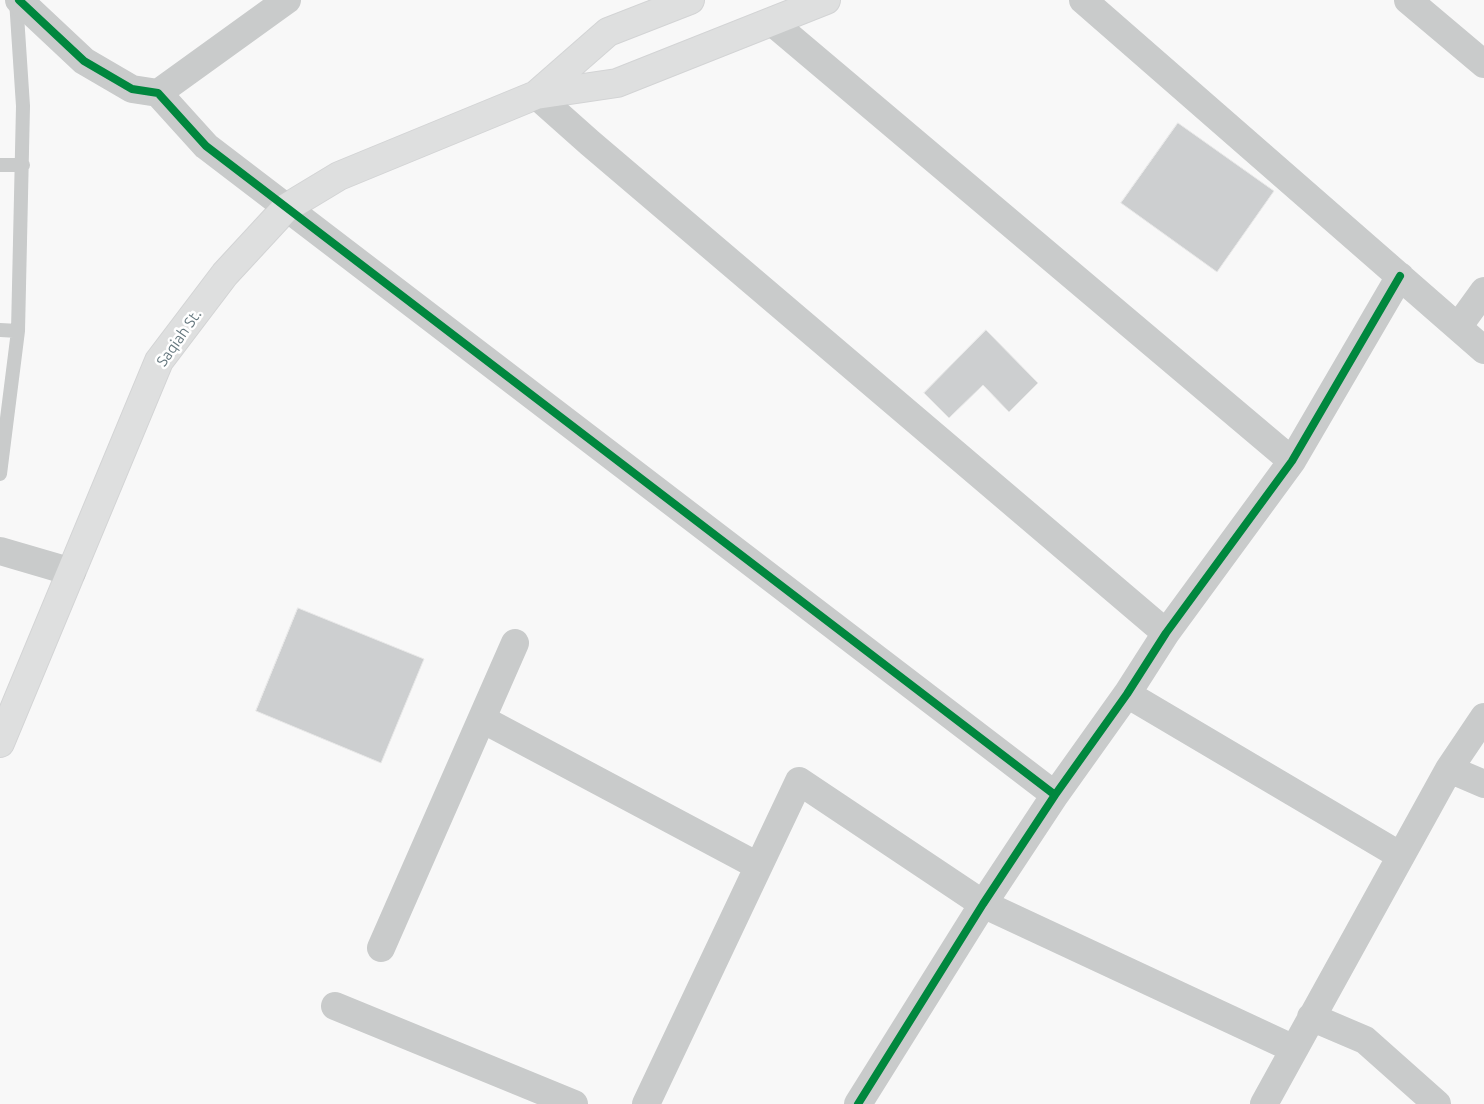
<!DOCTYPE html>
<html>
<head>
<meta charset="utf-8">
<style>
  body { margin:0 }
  canvas { display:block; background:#f8f8f8 }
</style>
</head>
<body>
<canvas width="1484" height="1104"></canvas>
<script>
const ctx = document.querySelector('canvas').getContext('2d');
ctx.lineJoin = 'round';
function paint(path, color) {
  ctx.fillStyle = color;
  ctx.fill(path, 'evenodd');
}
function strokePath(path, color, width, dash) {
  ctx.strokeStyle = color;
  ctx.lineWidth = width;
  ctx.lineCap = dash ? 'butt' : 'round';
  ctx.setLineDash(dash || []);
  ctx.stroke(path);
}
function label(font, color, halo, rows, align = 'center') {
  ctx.font = font + ' Ubuntu,sans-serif';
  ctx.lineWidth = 5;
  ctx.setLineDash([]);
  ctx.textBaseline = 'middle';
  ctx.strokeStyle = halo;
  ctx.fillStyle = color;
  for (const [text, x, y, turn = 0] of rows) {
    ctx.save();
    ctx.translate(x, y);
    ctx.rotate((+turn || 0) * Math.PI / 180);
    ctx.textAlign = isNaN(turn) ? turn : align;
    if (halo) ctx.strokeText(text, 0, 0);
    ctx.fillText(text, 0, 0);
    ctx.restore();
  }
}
const building = new Path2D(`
  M1178,123L1274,191L1217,272L1121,203Z
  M986,330L1038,383L1009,412L983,385L949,418L924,393Z
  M298,608L424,659L381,763L256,711Z`);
paint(building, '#cdcfd0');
strokePath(building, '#e8e8e8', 1);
const primary = new Path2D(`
  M536,95L608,32L690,0
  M0,743L159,361L225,274L286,208L339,176L536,95L617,83L826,0`);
strokePath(primary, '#d3d4d5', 30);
strokePath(new Path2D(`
  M0,165H23
  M0,330L18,331
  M0,474L18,331L23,106L16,0`), '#c9cbcb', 14);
strokePath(new Path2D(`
  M19,0L84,61L132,89L158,93L206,146L1055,795
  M1083,0L1484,350
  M1408,0L1484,64
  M772,22L1292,461
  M158,93L287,0
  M536,95L590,143L1166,633
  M1458,327L1484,291
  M0,551L72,572
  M1127,694L1401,856
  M482,719L758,866
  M1449,769L1484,784
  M381,948L515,643
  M335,1006L574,1104
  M1311,1017L1365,1040L1437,1104
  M646,1104L799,781L983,904L1294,1049
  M858,1104L983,904L1055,795L1127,694L1166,633L1292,461L1400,276
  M1264,1104L1449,769L1484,717`), '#c9cbcb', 28);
strokePath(primary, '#dedfdf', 28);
strokePath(new Path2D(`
  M19,0L84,61L132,89L158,93L206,146L1055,795
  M858,1104L983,904L1055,795L1127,694L1166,633L1292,461L1400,276`), '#00873e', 8);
label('15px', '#66787f', '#fff', [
  ["Saqiah St.",179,338,-55]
]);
</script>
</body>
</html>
